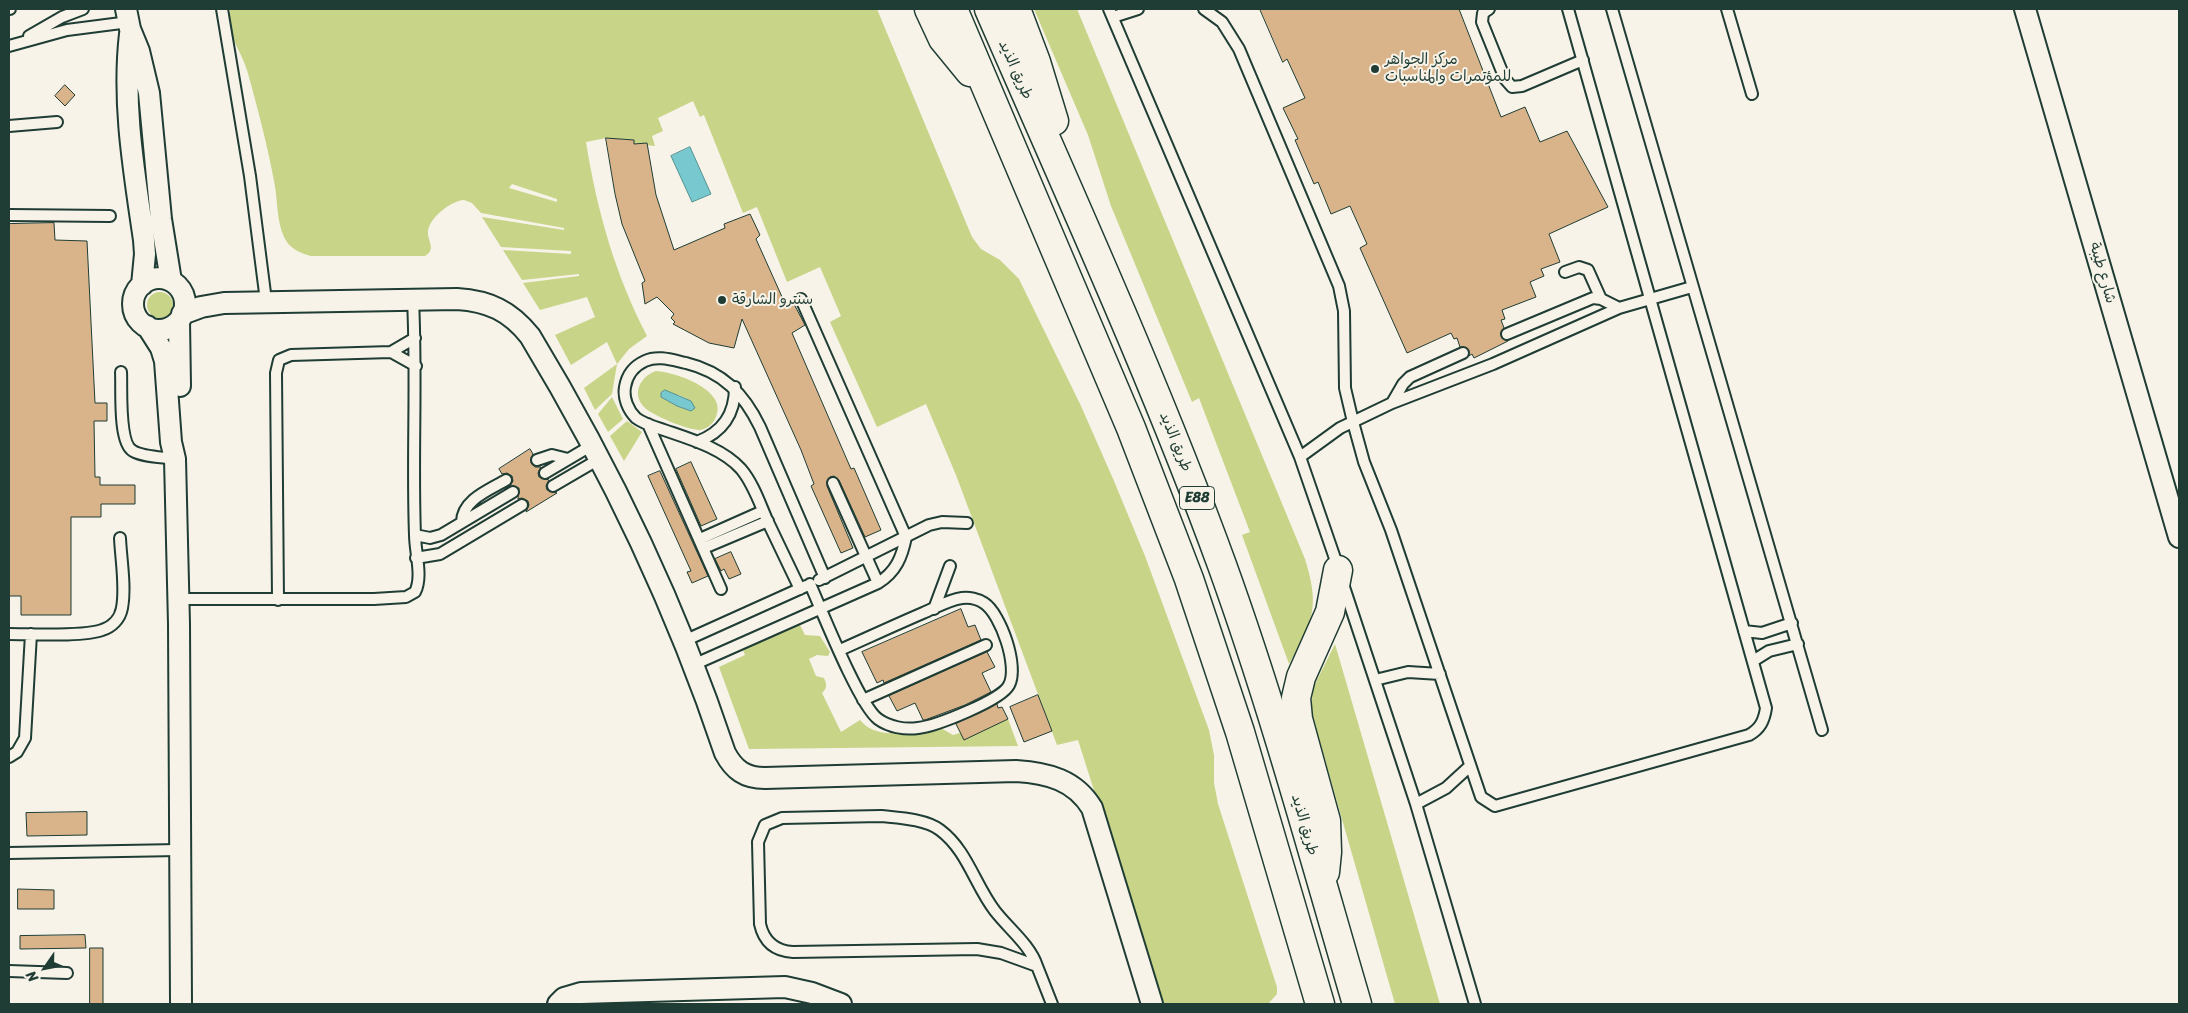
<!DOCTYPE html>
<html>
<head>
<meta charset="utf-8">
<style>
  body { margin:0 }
  #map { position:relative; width:2188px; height:1013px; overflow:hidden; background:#f7f3e8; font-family:Sriracha,sans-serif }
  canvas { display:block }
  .frame { position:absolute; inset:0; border:10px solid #1f3d34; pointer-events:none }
  .north { position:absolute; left:20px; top:943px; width:50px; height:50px; -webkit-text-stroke:4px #f7f3e8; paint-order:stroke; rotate:237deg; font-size:14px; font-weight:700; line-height:20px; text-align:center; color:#1f3d34 }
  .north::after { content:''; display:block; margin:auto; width:18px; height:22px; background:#1f3d34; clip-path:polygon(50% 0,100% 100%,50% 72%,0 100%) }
</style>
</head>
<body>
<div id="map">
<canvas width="2188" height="1013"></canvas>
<div class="frame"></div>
<div class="north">N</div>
</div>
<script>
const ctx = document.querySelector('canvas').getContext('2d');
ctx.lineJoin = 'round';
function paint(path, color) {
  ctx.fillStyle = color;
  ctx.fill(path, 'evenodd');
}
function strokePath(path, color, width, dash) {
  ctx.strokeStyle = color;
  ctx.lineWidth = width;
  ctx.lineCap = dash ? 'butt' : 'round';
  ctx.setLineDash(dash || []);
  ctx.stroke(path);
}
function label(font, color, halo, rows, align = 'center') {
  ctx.font = font + ' Sriracha,"Playpen Sans Arabic",sans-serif';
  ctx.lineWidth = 4;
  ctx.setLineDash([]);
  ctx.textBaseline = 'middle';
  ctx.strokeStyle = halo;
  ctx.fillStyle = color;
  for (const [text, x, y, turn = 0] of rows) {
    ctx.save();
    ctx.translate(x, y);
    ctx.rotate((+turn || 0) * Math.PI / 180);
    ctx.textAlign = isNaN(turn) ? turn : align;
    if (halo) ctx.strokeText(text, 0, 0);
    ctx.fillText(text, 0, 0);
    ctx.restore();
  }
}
paint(new Path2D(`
  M230,9H877L972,237L981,249L1000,260L1019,279L1081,406L1114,481L1145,556L1209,730L1214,755V783L1218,804L1277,987V994L1268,1004H1162L1078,740L1057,745L956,475L926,404L877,427L830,322L841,316L820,267L787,282L757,207L743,213L704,115L700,117L693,101L658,118L663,131L652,136L655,146L634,144L633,140L606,138L586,142C597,211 615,274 647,336L629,349L617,364L612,394L595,410L584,388L617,364L607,342L571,365L555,335L595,317L587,297L540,310L523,283L579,276V274L522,280L503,250L571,254V251L501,247L482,217L564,230V228L481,213L472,203L464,200C451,201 430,217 428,231C427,241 437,249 425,256H311C299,253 289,248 284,237C276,220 278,199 274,181C267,143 257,106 247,70C240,48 225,33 230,9ZM512,184L557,199V202L509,188Z
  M1034,9H1077L1305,559C1320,607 1313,622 1289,664L1242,535L1250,532L1199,398L1192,402L1111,206L1088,135Z
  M147 305a13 13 0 1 1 26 0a13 13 0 1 1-26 0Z
  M656,371C676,372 731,391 715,419C712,425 706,429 700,430C690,431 651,415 644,407C631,393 641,376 656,371ZM679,395L691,401V411L677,406L661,397Z
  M612,397L623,419L608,432L598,414Z
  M627,421L642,432L624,461L610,436Z
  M800,625L805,635L820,636L830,652L828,656L817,655L809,659L816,676L824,678C827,684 827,689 822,693L841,732L860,720C878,742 914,731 939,727L953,735L1008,719L1018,746L749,749L719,667L745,655L743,650Z
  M1335,644L1440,1004H1395L1311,711L1313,688Z`), '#c8d488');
const water = new Path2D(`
  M690,147L711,194L692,202L671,156Z
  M665,390L691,401L695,408L691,411L677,406L661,397V393Z`);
paint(water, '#78c9cf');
strokePath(water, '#549191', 1);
const building = new Path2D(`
  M1260,9H1459L1501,117L1525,107L1540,142L1567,131L1608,207L1549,234L1560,262L1541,269L1544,276L1530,282L1536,297L1502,310L1505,319L1501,320L1504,328L1501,336L1508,341L1474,358L1472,354L1469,356L1467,348L1460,347L1457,338L1454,339L1451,333L1407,353L1360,248L1367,244L1350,206L1331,214L1318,182L1314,184L1295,140L1298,139L1283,108L1305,98L1287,59L1283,62Z
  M65,85L75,95L65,106L55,96Z
  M606,138L634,140V144L647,143L656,195L674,250L725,228L724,224L750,214L760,235L756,239L787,308L794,304L805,325L792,333L851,469L854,468L881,530L865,537L839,480L834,476L830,477L827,486L853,548L841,553L811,486L814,484L801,450L742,319L734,348L709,343L673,324L675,322L671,318L674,314L657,297L645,304L642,283L645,281L622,224L615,194Z
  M54,223L55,240L87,241L95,403H107V421H94L95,477H100V485H135V504H101V517H71V615H21V596H9V224Z
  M530,449L533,454L531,463L535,467H541L538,473L539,477L549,480L546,486L547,490L557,493L526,512L529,505L528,501L522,498L518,499L519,488L510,486L513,481L512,476L507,473L502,474L499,469Z
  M691,462L717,519L701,526L676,469Z
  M660,471L708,576L692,583L687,572L691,571L648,476Z
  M731,552L741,574L729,579L724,569L721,571L715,559Z
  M961,609L968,627L975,625L981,640L884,683L883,680L877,683L862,652Z
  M987,652L995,667L982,673L991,692L965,705L925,720H923L915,703L897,711L889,696Z
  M1038,695L1052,731L1024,742L1010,707Z
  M997,704L998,708L1002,707L1008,719L964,740L956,724Z
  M87,812V835L27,836L26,813Z
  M18,889L54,890V909H18Z
  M85,935L86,948L20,949V936Z
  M90,948H103V1004H90Z`);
paint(building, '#d9b38a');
strokePath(building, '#1f3d34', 1);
const service = new Path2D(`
  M9,9H10
  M222,9L250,176L266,301
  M1109,9L1300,457L1339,570
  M1204,9L1222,22L1239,49L1339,286L1344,311L1345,388L1353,422L1364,462L1391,530L1481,797L1495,806L1749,735C1760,729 1764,721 1766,708L1568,9
  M1489,9L1483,13L1482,22L1505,79L1512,87L1522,86L1583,60
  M1612,9L1822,730
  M1727,9L1752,94
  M1113,17L1138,9
  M29,36L62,17L83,9
  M9,46L67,30L129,22
  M9,126L57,122
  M9,215L110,216
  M1565,272L1579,267L1588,270L1601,299
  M1507,334L1593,298L1601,299L1619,308
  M391,352L415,338
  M121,372C122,388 118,443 133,451C143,457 162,457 175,459
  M1392,403L1403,384L1410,377L1463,353
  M648,424L721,589
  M697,442C723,432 735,414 735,387
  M1300,457L1340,428L1392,403L1493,364L1619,308L1692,287
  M537,460L552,455L568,459
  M545,473L594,444
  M833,483L878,583
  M553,486L601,458
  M462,522C462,500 489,490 506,480
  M415,535L430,538L441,535L513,492
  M700,539L763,511
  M704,548L768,521
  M416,558L440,554L522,505
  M819,580L929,525L942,522L967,523
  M810,584C822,611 859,705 878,719C889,727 905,730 918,728C936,726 1002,700 1009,685C1019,667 1001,614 984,603C978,599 969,597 962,598C948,600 935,608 923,613C895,625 867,638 840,650
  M1343,584L1416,804L1475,1004
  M800,589C789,566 778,543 767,520C760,504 753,483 741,469C722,448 690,439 664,430C655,427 644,424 636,418C628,410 623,398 625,387C627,375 634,366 645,361C658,355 672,360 686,363C723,372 744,394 760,427L825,578
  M177,599H374L406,597L415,592C423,577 415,552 415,535C412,457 417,379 413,300
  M278,600L276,373L279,360L291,355L391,352L416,366
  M934,609L950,566
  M1744,631L1762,633L1792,623
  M9,634C31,634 83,637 102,630C112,627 120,619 122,608C126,587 121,560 120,538
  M684,641L806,586
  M1753,661L1769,651L1798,644
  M693,665L878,583C896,572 902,557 906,537L801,299
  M1375,680L1408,672L1440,674
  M863,700L986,645
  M9,757L17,752L25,738L31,634
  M1416,804L1446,788L1470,766
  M881,816C899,818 925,819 940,830C967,850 975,885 995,911C1009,929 1030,945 1037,966L1001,953L977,949L793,952C775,951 764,942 760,924L758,842L765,825L782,818Z
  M9,853L179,850
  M1037,966L1052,1004
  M9,971L67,973`);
const minor = new Path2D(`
  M126,9L130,29L139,51L149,93L161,219L171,281
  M2025,9L2179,537
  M130,34C122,103 134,171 144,240L145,254L142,285
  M133 304a26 26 0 1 1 52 0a26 26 0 1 1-52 0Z
  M182,314L201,307L224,303L457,299C489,301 510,311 530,336C610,468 676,606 725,753C734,770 745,778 765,778L1016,771C1048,773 1075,780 1092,808L1152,1004
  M179,321L180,386
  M147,326L161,348L165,361L171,442L175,459L179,624L181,1004
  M558,1004L564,998L581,993L785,987L812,993L841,1004`);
const motorway = new Path2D(`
  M929,9L943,39L970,72
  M953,9L1131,428L1189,579L1240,732L1320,1004
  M989,9C1069,193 1153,376 1222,565C1274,709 1314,857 1357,1004
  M1016,9L1036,62L1054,121
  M1325,872L1327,852L1326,821L1298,719L1296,698L1301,677L1330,612L1338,570`);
strokePath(service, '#1f3d34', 14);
strokePath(minor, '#1f3d34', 24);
strokePath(motorway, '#1f3d34', 31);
strokePath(service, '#f7f3e8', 10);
strokePath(minor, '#f7f3e8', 20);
strokePath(motorway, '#f7f3e8', 28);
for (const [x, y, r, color] of [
  [1375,69,5,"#1f3d34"],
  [722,300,5,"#1f3d34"]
]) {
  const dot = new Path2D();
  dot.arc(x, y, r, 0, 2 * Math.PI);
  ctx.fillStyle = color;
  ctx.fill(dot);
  strokePath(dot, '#f7f3e8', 2);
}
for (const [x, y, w] of [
  [1197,498,35]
]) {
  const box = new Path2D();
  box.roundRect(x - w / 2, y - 11.5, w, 23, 4);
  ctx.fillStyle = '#f7f3e8';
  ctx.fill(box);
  strokePath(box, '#1f3d34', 1);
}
label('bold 14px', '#1f3d34', null, [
  ["E88",1197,498]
]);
label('15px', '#1f3d34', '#f7f3e8', [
  ["مركز الجواهر",1385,60],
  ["للمؤتمرات والمناسبات",1385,77],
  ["سنترو الشارقة",732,300]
], 'left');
label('15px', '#1f3d34', '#f7f3e8', [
  ["طريق الذيد",1015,70,66],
  ["شارع طيبة",2102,273,74],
  ["طريق الذيد",1175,442,68],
  ["طريق الذيد",1304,825,74]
]);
</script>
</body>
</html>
